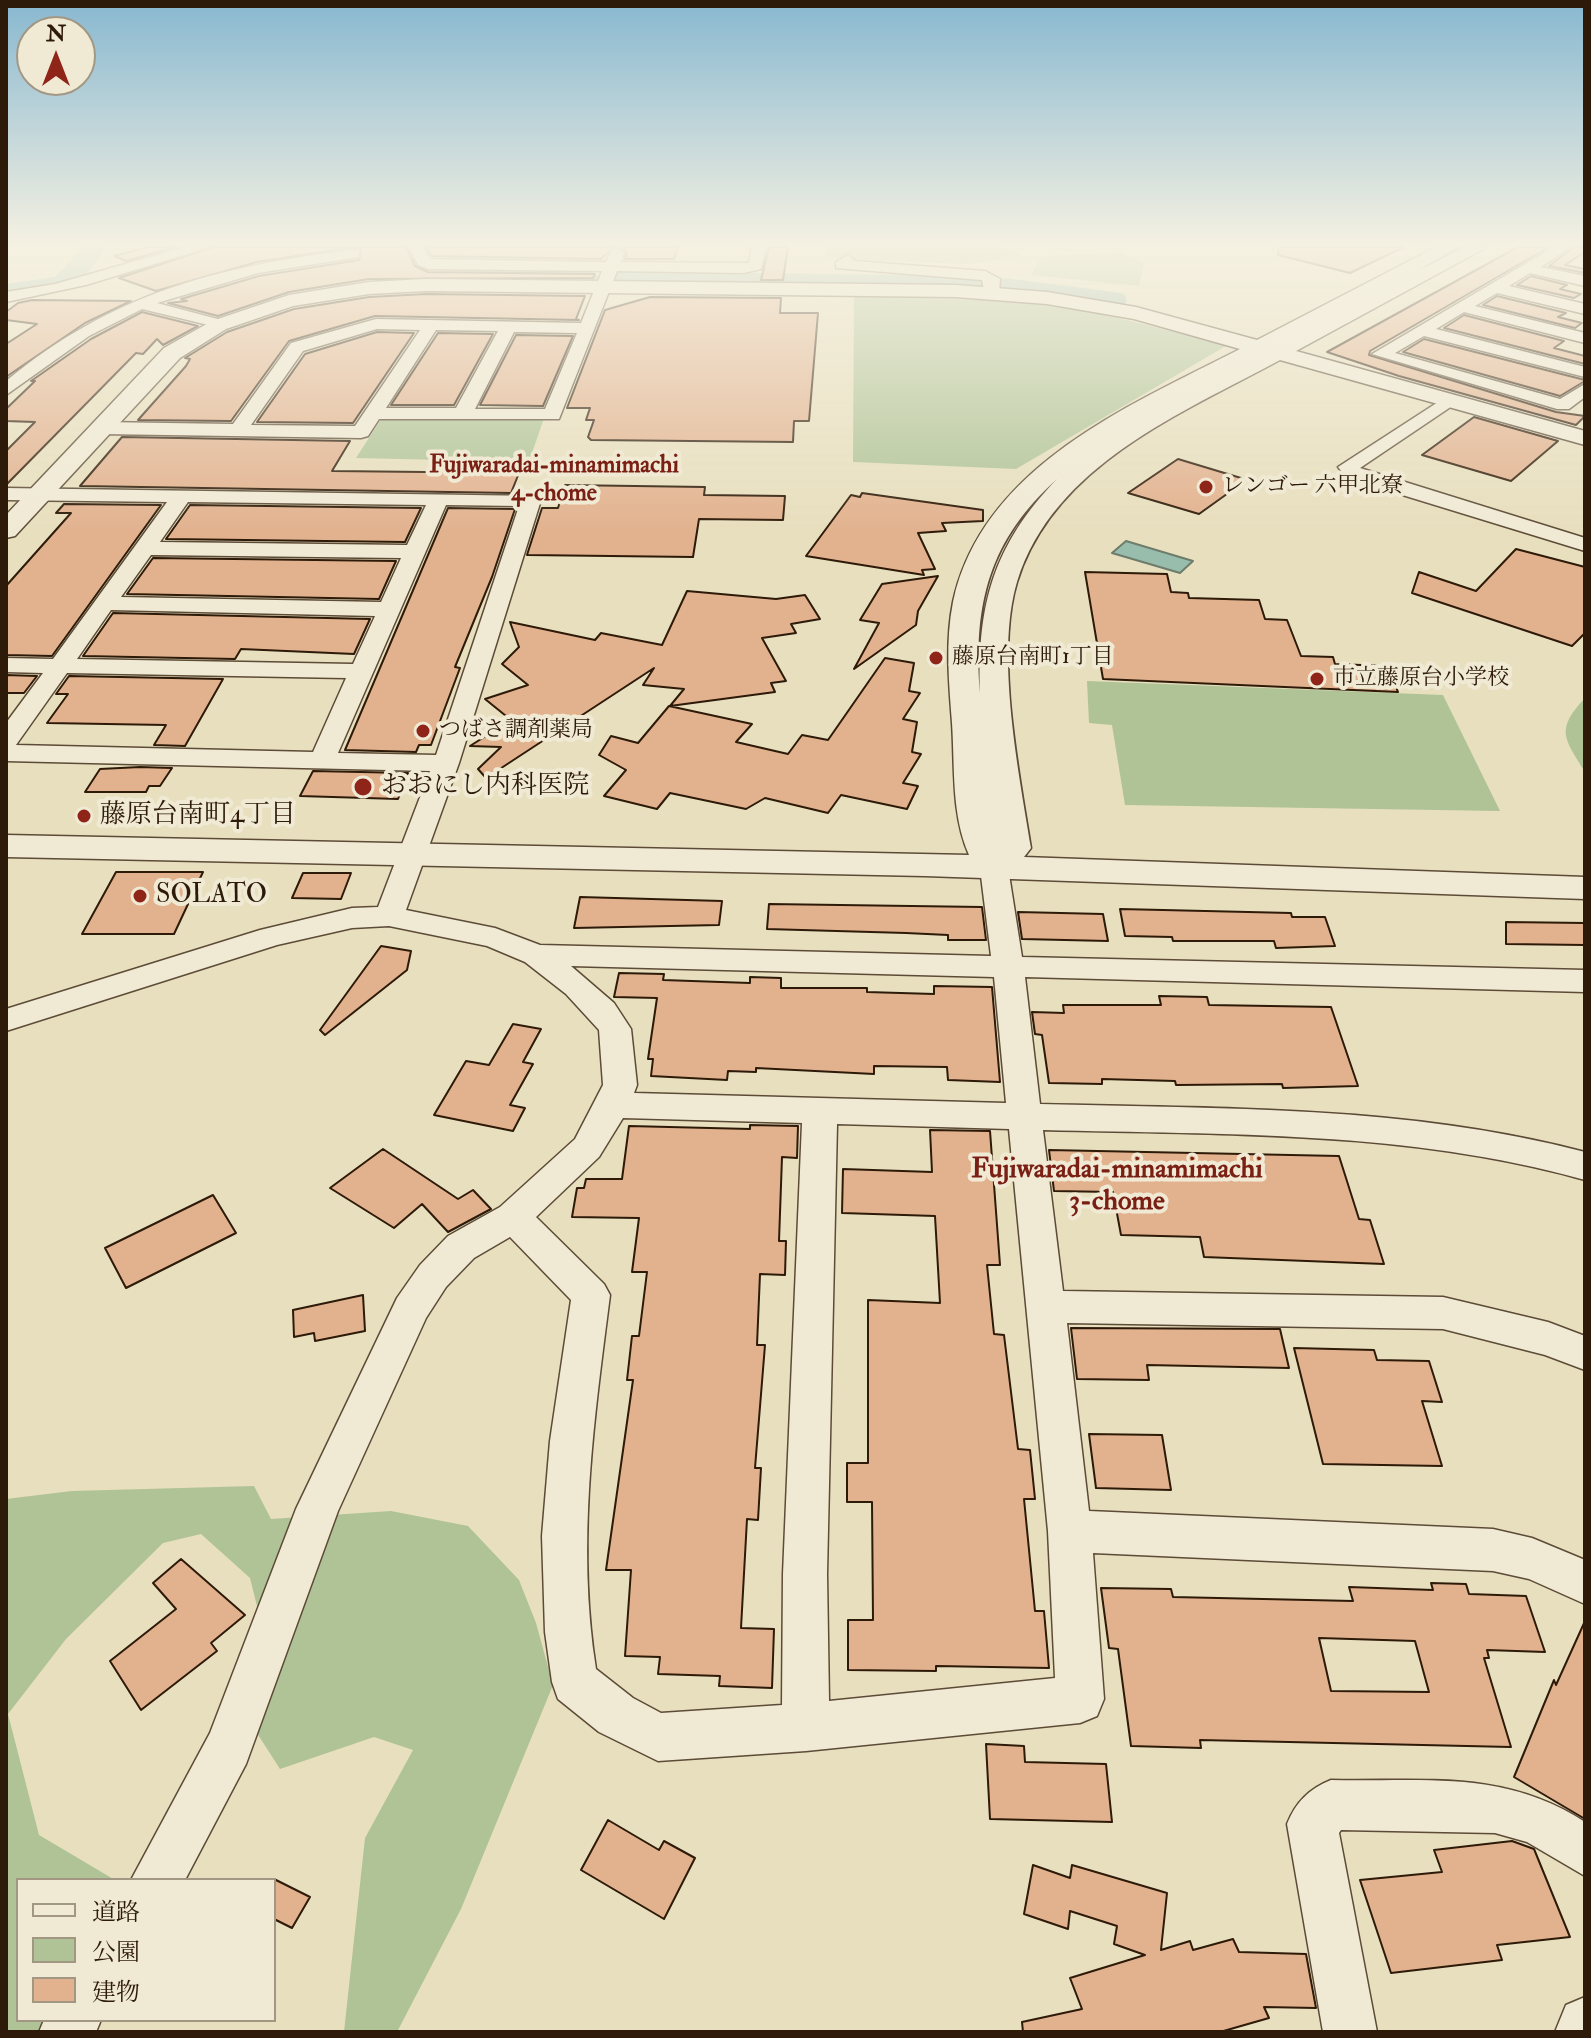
<!DOCTYPE html>
<html>
<head>
<meta charset="utf-8">
<style>
  body { margin:0 }
  #map { position:relative; width:1591px; height:2038px; overflow:hidden; background:#e8dfbe; font-family:"IM FELL Double Pica","Noto Serif JP",serif }
  canvas { display:block }
  .frame { position:absolute; inset:0; border:8px solid #2d1a08; pointer-events:none }
  .legend { position:absolute; left:16px; top:1878px; width:260px; height:144px; box-sizing:border-box; background:#f0ead5; border:2px solid #a29783; margin:0; padding:10px 14px; list-style:none; font-size:24px; color:#2d1a08 }
  .legend li { display:flex; align-items:center; gap:16px; height:40px }
  .legend b { width:40px; border:2px solid #a29783 }
  .north { position:absolute; left:16px; top:16px; width:80px; height:80px; box-sizing:border-box; background:#f0ead5; border:2px solid #a29783; border-radius:50%; rotate:0deg; font-size:22px; font-weight:700; line-height:32px; text-align:center; color:#2d1a08 }
  .north::after { content:''; display:block; margin:auto; width:28px; height:36px; background:#8f2418; clip-path:polygon(50% 0,100% 100%,50% 72%,0 100%) }
</style>
</head>
<body>
<div id="map">
<canvas width="1591" height="2038"></canvas>
<div class="frame"></div>
<ul class="legend">
<li><b style="height:10px;background:#f0ead5"></b>道路</li>
<li><b style="height:22px;background:#afc396"></b>公園</li>
<li><b style="height:22px;background:#e2b28f"></b>建物</li>
</ul>
<div class="north">N</div>
</div>
<script>
const ctx = document.querySelector('canvas').getContext('2d');
ctx.lineJoin = 'round';
function paint(path, color) {
  ctx.fillStyle = color;
  ctx.fill(path, 'evenodd');
}
function strokePath(path, color, width, dash) {
  ctx.strokeStyle = color;
  ctx.lineWidth = width;
  ctx.lineCap = dash ? 'butt' : 'round';
  ctx.setLineDash(dash || []);
  ctx.stroke(path);
}
function label(font, color, halo, rows, align = 'center') {
  ctx.font = font + ' "IM FELL Double Pica","Noto Serif JP",serif';
  ctx.lineWidth = 8;
  ctx.setLineDash([]);
  ctx.textBaseline = 'middle';
  ctx.strokeStyle = halo;
  ctx.fillStyle = color;
  for (const [text, x, y, turn = 0] of rows) {
    ctx.save();
    ctx.translate(x, y);
    ctx.rotate((+turn || 0) * Math.PI / 180);
    ctx.textAlign = isNaN(turn) ? turn : align;
    if (halo) ctx.strokeText(text, 0, 0);
    ctx.fillText(text, 0, 0);
    ctx.restore();
  }
}
paint(new Path2D(`
  M826,247H1005L1021,256L969,264L841,259L826,256Z
  M1119,253L1144,262L1139,286L1032,275L1037,263L1045,256Z
  M854,297C920,298 986,297 1051,306C1111,314 1168,330 1226,346L1016,469L853,462Z
  M383,416L544,418L529,462L356,458Z
  M1087,681L1443,695L1500,811L1125,805L1112,725L1089,723Z
  M1585,698V772C1564,738 1555,730 1585,698Z
  M254,1486L271,1519L391,1511L468,1526L519,1580L536,1623L553,1685L461,1909L397,2032H344L365,1838L413,1750L374,1737L280,1769L228,1688L261,1622L250,1578L201,1534L163,1543L66,1639L8,1714L39,1835L115,1880H18V2020H54L48,2032H6V1499L72,1491Z`), '#afc396');
const water = new Path2D(`
  M1126,541L1193,561L1180,573L1112,553Z`);
paint(water, '#98bdad');
strokePath(water, '#6d7c6b', 2);
paint(new Path2D(`
  M83,247H107C72,298 65,292 6,300V284L55,277Z
  M471,269L590,271L603,279L590,287L462,283L458,277Z
  M623,271L975,276L984,278L988,284L984,290L975,292L614,285L610,279L614,273Z
  M1005,278L1114,292L1124,294L1127,300L1124,306L1114,308L996,292L992,286L996,280Z`), '#98bdad');
const building = new Path2D(`
  M149,247H175L126,261L114,256Z
  M213,247H406L415,266L428,272L595,274L593,278L369,279L289,292L218,316L168,303L187,301L181,299L259,276L359,260L361,249L354,247L257,262L156,291L119,278Z
  M426,247H614L601,259L432,256Z
  M619,247H678L674,259H625L627,252Z
  M769,247H788L783,280H761Z
  M1279,247H1404L1350,273L1278,255Z
  M1518,247H1549L1370,351L1369,355L1556,412L1585,416L1576,425L1399,376L1327,352Z
  M1574,247H1585V252L1565,265L1585,269V273L1549,266Z
  M1531,276L1567,285L1560,289L1581,294L1574,298L1517,285Z
  M426,294L585,296L576,319L579,320L375,316L289,341L231,421L138,420L186,366L190,359L185,358L227,332L294,309L369,297Z
  M1497,296L1566,313L1558,317L1582,323L1575,328L1483,305Z
  M650,297L781,298L780,313H818L809,421H794L793,442L591,440L588,437L594,420H586L590,408H567L605,310Z
  M32,300L131,301L85,323L6,377V344L37,324L6,320V312L18,303Z
  M142,312L198,326L163,345L157,339L143,354L136,353L6,485V451L35,422L6,421V409L35,381H31L91,339Z
  M1464,315L1564,341L1554,348L1585,356V364L1444,328Z
  M377,332L414,333L353,423L257,422L305,354Z
  M438,333L493,334L454,405H391Z
  M516,335L573,336L543,406L480,405Z
  M1424,339L1585,380V381L1560,396L1403,352Z
  M1474,417L1558,441L1511,481L1422,455Z
  M122,437L350,441L332,471L519,473L511,493L80,486Z
  M1178,459L1241,478L1245,481L1199,514L1128,493Z
  M565,485L705,487L704,495L785,496L783,520L699,519L693,557L527,555L542,508H558Z
  M862,493L983,510V521L942,523L946,531L918,533L935,569L922,570L924,575L806,556L851,495L860,497Z
  M64,504L161,505L52,656L6,655V586L71,513H56Z
  M190,505L421,508L405,542L166,539Z
  M448,508L515,509L492,577L455,667L460,668L431,745H419L416,752L345,750Z
  M1516,549L1585,567V633L1572,646L1412,593L1419,572L1476,591Z
  M153,558L396,561L379,599L127,594Z
  M1085,572L1167,574L1171,592L1188,593L1189,598L1259,600L1265,619L1287,620L1301,656L1333,657L1335,664L1388,666L1398,692L1103,679Z
  M938,576L918,611L916,625L854,669L879,623L860,620L882,584Z
  M687,591L776,599L805,595L820,619L791,624L796,633L762,638L786,681L771,683L775,692L670,706L684,689L643,685L654,668L486,778L478,769L501,747L470,746L511,720L485,699L528,685L502,664L519,647L510,622L595,640L601,633L662,645Z
  M113,613L370,619L354,654L241,649L235,659L83,656Z
  M885,658L914,663L909,691L920,693L903,719L917,722L912,752L921,754L903,783L918,786L907,809L841,795L828,813L765,798L746,809L670,793L657,809L604,796L626,770L599,755L611,736L638,743L669,706L752,724L736,742L788,754L802,735L828,740Z
  M6,675L37,676L24,693H6Z
  M69,676L223,679L185,746L154,745L166,725L47,723L68,694H56Z
  M140,767L172,768L160,786H149L146,792H85L100,769Z
  M313,771L408,773L398,799L300,796Z
  M116,872H203L174,934H82Z
  M303,873H351L341,899L292,898Z
  M580,897L722,901L719,925L574,928Z
  M769,904L982,907L986,940H948V935L906,933L767,929Z
  M1120,909L1291,913L1292,917H1325L1335,946L1276,948L1274,941H1173L1172,937L1125,936Z
  M1018,912L1103,914L1108,941L1022,939Z
  M1506,922L1585,923V945L1506,944Z
  M381,946L411,951L407,970L325,1035L320,1030Z
  M619,973L664,974L663,980L750,983V977L781,978V988H867V992L934,994V986L992,987L1000,1082L948,1080L947,1067L874,1066V1074L756,1068V1072L728,1071L727,1080L651,1076L653,1059H648L657,998L614,997Z
  M1159,996L1207,997L1209,1005L1331,1007L1358,1086L1283,1088L1282,1084L1176,1085L1175,1081L1102,1079V1084L1049,1083L1042,1035L1035,1034L1032,1012L1064,1013L1063,1005H1161Z
  M513,1024L541,1029L523,1062L533,1064L510,1105L525,1108L513,1131L434,1115L466,1061L489,1065Z
  M750,1125L798,1126L797,1158L782,1157L779,1241H786L785,1275L760,1274L757,1345H765L755,1468H761L758,1520L747,1519L741,1628L774,1629L772,1688L719,1686L720,1676L658,1674L660,1657L625,1656L631,1570H606L633,1380H627L632,1336H639L647,1272H632L639,1218L572,1217L577,1188H584L586,1179H622L629,1126L750,1129Z
  M930,1130L990,1131L1000,1265H987L994,1334L1004,1335L1018,1449L1030,1450L1035,1499H1024L1035,1611H1044L1049,1668L936,1666V1671L848,1670V1620H873L872,1502H847V1463H868V1300L940,1303L935,1216L842,1213L843,1169L932,1172Z
  M383,1149L458,1199L473,1190L491,1209L448,1232L422,1204L394,1228L330,1188Z
  M1049,1150L1339,1156L1359,1219L1370,1220L1384,1264L1204,1257L1200,1237L1121,1235L1113,1192L1054,1191Z
  M213,1195L236,1233L126,1288L105,1248Z
  M363,1295L365,1331L315,1341L314,1333L294,1337L293,1310Z
  M1071,1328L1280,1329L1289,1368L1147,1365L1149,1380L1077,1379Z
  M1294,1348L1374,1350L1377,1360L1429,1361L1442,1402L1422,1401L1442,1466L1323,1464Z
  M1089,1434L1162,1435L1171,1490L1096,1488Z
  M181,1559L245,1615L211,1643L217,1651L141,1710L110,1661L176,1609L153,1583Z
  M1431,1583L1466,1584L1469,1594L1526,1596L1545,1652L1487,1650L1489,1658H1484L1511,1747L1200,1740L1201,1748L1131,1746L1118,1649L1109,1648L1101,1588L1171,1589L1173,1597L1353,1601L1349,1587L1433,1590ZM1319,1638L1415,1641L1429,1692L1331,1691Z
  M1585,1621V1819L1514,1777L1554,1680L1556,1685Z
  M986,1744L1024,1746L1025,1762L1106,1764L1112,1822L990,1819Z
  M608,1820L659,1850L664,1841L695,1858L664,1919L581,1870Z
  M1512,1841L1534,1849L1570,1937L1497,1945L1502,1960L1391,1973L1360,1880L1442,1872L1434,1850Z
  M1033,1865L1070,1878L1072,1865L1167,1893L1161,1950L1190,1941L1193,1950L1233,1939L1239,1952L1306,1954L1316,2008L1264,2007L1269,2018L1220,2032H1023L1022,2022L1082,2009L1070,1978L1145,1955L1114,1944L1117,1926L1070,1911L1068,1929L1024,1914Z
  M274,1879L310,1897L292,1928L274,1919Z`);
paint(building, '#e2b28f');
strokePath(building, '#2d1a08', 2);
const minor = new Path2D(`
  M185,247H210L86,285L6,302V292L55,284Z
  M409,247H423L430,259L606,262L612,250L617,249L624,253L621,262L744,263H749L752,247H766L761,269L744,273L617,271L559,419H379L368,436L361,438L101,434L92,428L101,422L233,424L291,343L376,319L581,323L602,271L428,269L418,265ZM377,329L420,330L355,426L251,425L303,351ZM436,330L498,331L456,408H386ZM514,332L577,333L545,409H475Z
  M1554,247H1571L1541,267L1585,276V286L1530,273L1509,286L1585,304V314L1497,293L1475,306L1585,333V343L1464,312L1436,329L1585,367V377L1424,336L1395,353L1560,399L1585,384V397L1569,409H1557L1372,354Z
  M354,250L359,251V257L258,273L157,303L225,321V329L142,309L89,336L6,395V381C113,293 218,266 354,250Z
  M848,255L855,261L985,271L1000,279L999,292L985,295L982,280L836,268V262Z
  M1449,395L1455,396V404L1360,468L1585,538V551L1347,478L1338,467Z
  M6,488L538,496L541,500L459,763L406,910L495,928L540,945L991,956L980,868L984,862H1004L1008,868L1022,957L1585,970V992L1025,977L1040,1104C1224,1109 1406,1105 1585,1152V1180C1406,1130 1227,1135 1043,1130L1063,1291L1443,1297L1548,1322L1585,1336V1370L1545,1355L1443,1329L1067,1323L1089,1511L1493,1529L1532,1538L1585,1560V1604L1529,1579L1493,1571L1093,1553L1104,1699L1097,1716L1080,1723L806,1751L658,1761L599,1732L558,1699L552,1682L545,1632L542,1536L550,1441L571,1300L510,1237L474,1258L446,1287L426,1318L338,1511L246,1764L185,1880H131L210,1733L296,1509L397,1298L420,1265L448,1236L500,1207L575,1139L603,1085L599,1030L566,994L525,962L487,946L389,926L352,928L277,945L6,1031V1009L260,930L352,908L378,907L430,771L6,761V723L43,673L6,672V658L53,659L167,502L6,500ZM188,502L426,505L407,545L160,542ZM446,505L519,506L436,755L338,753ZM151,555L401,558L381,602L121,597ZM111,610L375,616L353,664L77,659ZM67,673L346,678L313,752L16,745ZM571,966L994,977L1006,1103L634,1093L637,1085L631,1029L614,1003ZM623,1118L802,1123L783,1574L782,1705L661,1713L633,1698L596,1669C576,1543 594,1420 610,1295L604,1284L536,1217L599,1157ZM837,1124L1009,1129L1048,1531L1055,1678L829,1701L827,1574Z
  M1331,1780C1424,1782 1504,1769 1585,1822V1876L1527,1842L1495,1833L1341,1830L1339,1833L1377,2032H1323L1287,1824C1296,1802 1309,1789 1331,1780Z
  M1585,1997V2032H1555L1566,2005Z
  M44,2020H101L96,2032H39Z`);
const tertiary = new Path2D(`
  M1436,247H1458L1417,271L1465,247H1487L1296,351L1585,431V445L1280,360C1182,413 1053,465 1017,582C995,655 1019,773 1031,848L1024,857L1585,877V899L925,876L6,857V835L969,855C951,814 955,768 952,723C949,683 945,642 953,602C982,466 1131,405 1240,349L1134,319L1047,304L956,297L426,291L369,294L293,306L226,329L180,358L15,536L6,538V515L164,348L212,321L289,295L369,282L426,279L956,285L1047,292L1136,307L1257,340ZM1057,479C994,544 977,604 980,693C973,604 989,540 1057,479Z`);
strokePath(minor, '#5c4b36', 3);
strokePath(tertiary, '#5c4b36', 3);
paint(minor, '#f0ead5');
paint(tertiary, '#f0ead5');
const sky = ctx.createLinearGradient(0, 0, 0, 532);
sky.addColorStop(0, '#88b8d0');
sky.addColorStop(0.46, '#f5f1e2');
sky.addColorStop(1, '#f5f1e200');
ctx.fillStyle = sky;
ctx.fillRect(0, 0, 1591, 532);
for (const [x, y, r, color] of [
  [1206,487,8,"#8f2418"],
  [936,658,8,"#8f2418"],
  [1317,679,8,"#8f2418"],
  [423,731,8,"#8f2418"],
  [363,787,10,"#8f2418"],
  [84,816,8,"#8f2418"],
  [140,896,8,"#8f2418"]
]) {
  const dot = new Path2D();
  dot.arc(x, y, r, 0, 2 * Math.PI);
  ctx.fillStyle = color;
  ctx.fill(dot);
  strokePath(dot, '#f0ead5', 3);
}
label('22px', '#2d1a08', '#f0ead5', [
  ["レンゴー 六甲北寮",1222,487],
  ["藤原台南町1丁目",952,658],
  ["市立藤原台小学校",1333,679],
  ["つばさ調剤薬局",439,731]
], 'left');
label('bold 24px', '#7a1f14', '#f0ead5', [
  ["Fujiwaradai-minamimachi",554,467],
  ["4-chome",554,495]
]);
label('26px', '#2d1a08', '#f0ead5', [
  ["おおにし内科医院",381,787],
  ["藤原台南町4丁目",100,816],
  ["SOLATO",156,896]
], 'left');
label('bold 28px', '#7a1f14', '#f0ead5', [
  ["Fujiwaradai-minamimachi",1117,1171],
  ["3-chome",1117,1203]
]);
</script>
</body>
</html>
